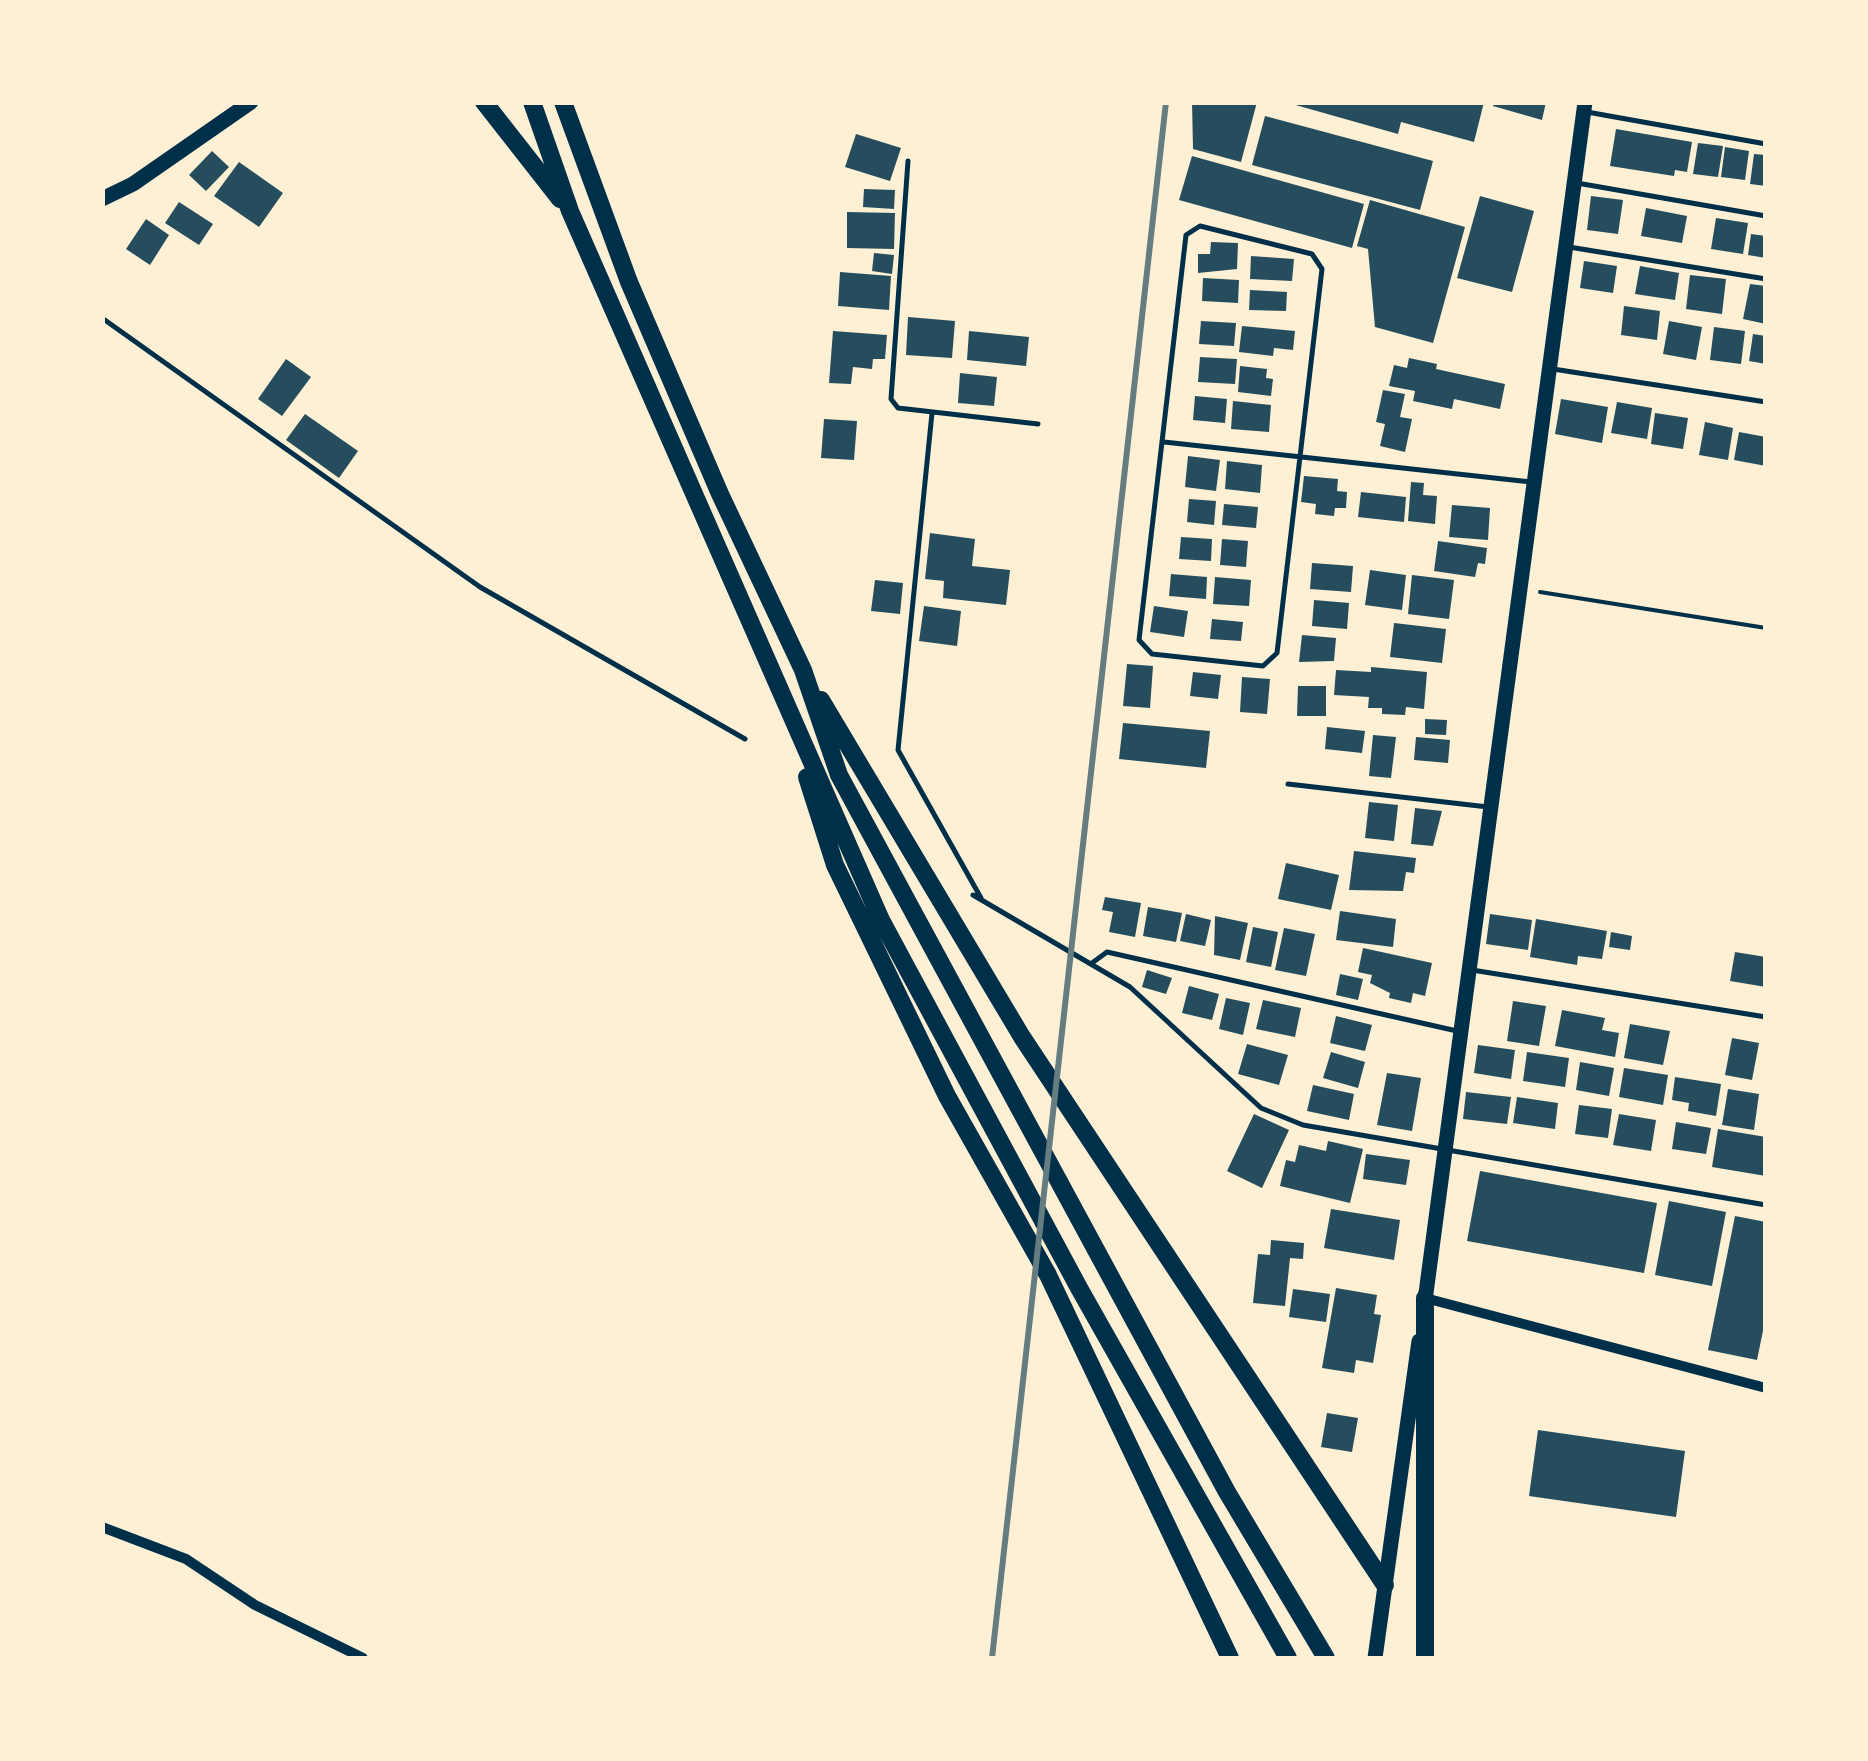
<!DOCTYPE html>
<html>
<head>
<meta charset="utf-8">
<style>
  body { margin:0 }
  #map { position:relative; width:1868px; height:1761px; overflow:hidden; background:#fdf0d5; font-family:Literata,serif }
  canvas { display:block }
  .frame { position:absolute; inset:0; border:105px solid #fdf0d5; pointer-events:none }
</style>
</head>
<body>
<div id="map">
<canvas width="1868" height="1761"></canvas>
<div class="frame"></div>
</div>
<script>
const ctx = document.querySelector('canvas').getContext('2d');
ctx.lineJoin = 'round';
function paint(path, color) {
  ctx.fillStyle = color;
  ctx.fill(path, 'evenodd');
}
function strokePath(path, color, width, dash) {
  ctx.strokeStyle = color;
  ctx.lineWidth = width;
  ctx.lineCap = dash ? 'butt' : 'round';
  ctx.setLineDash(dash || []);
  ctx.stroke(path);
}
paint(new Path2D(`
  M1192,102H1257L1241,162L1193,149Z
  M1285,102H1484L1474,142L1401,122L1398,134Z
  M1494,102H1546L1542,120L1493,106Z
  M1265,116L1433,161L1420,210L1252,165Z
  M1616,129L1692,142L1687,172L1675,170L1674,176L1610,166Z
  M856,134L901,148L890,181L845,167Z
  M1698,143L1723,146L1718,177L1693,174Z
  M1725,147L1749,151L1745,180L1721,177Z
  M212,151L229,167L206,191L189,175Z
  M1754,154L1766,155V186L1750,184Z
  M1192,156L1364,204L1352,248L1179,200Z
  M239,162L283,193L259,227L214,196Z
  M864,189L895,190L894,209L863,207Z
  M1480,196L1534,211L1512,292L1457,278Z
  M1591,196L1623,200L1618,234L1587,230Z
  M1370,200L1465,227L1433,343L1375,327L1368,249L1357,246Z
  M179,202L213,224L199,245L165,223Z
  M1646,208L1687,216L1682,243L1641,236Z
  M847,212L895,213L894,249L847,248Z
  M1716,218L1748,223L1743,254L1711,249Z
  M146,219L169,235L150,265L126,249Z
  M1751,234L1766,236V258L1748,255Z
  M1211,242L1238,243L1237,269L1198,273V254H1210Z
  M874,253L894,255L892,274L872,271Z
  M1251,256L1294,259L1292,281L1250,279Z
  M1584,261L1617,266L1613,293L1580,288Z
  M1640,266L1679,273L1675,300L1635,294Z
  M840,272L891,276L889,310L838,306Z
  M1690,275L1726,279L1722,314L1686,309Z
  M1203,278L1239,280L1238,303L1202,301Z
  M1750,284L1766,286V324L1743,319Z
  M1250,290L1287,292L1286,311L1249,310Z
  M1624,306L1660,311L1657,340L1621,335Z
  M908,317L955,321L952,358L906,355Z
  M1201,321L1236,323L1234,346L1199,344Z
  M1669,321L1702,327L1696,360L1663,354Z
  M1242,326L1295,331L1293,350L1274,348L1273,356L1239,352Z
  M1714,327L1745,331L1741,364L1710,360Z
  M833,331L887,335L885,359H873L872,369L853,367L851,384L829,383Z
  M969,331L1029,337L1026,366L967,360Z
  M1753,334L1766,336V364L1749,361Z
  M1200,357L1237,359L1235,384L1198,382Z
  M1409,358L1437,364L1436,369L1505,384L1500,409L1454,399L1452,409L1413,401L1415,391L1389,386L1394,365L1407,368Z
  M286,359L311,377L282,416L258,399Z
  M1240,366L1267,369L1266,378L1273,379L1271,396L1238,392Z
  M960,373L997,377L994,406L958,403Z
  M1383,390L1405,394L1400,417L1412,419L1405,452L1380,446L1385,424L1376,422Z
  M1195,396L1227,399L1225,423L1193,420Z
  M1561,399L1608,407L1602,443L1555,434Z
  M1233,401L1271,405L1269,432L1231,429Z
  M1617,402L1652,408L1647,439L1611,433Z
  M1655,413L1688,418L1683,449L1651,444Z
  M305,414L358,451L339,478L286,440Z
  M824,419L857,421L854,460L821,458Z
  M1705,422L1733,428L1728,460L1699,455Z
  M1739,432L1766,437V466L1734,460Z
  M1188,456L1220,460L1216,491L1185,487Z
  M1227,461L1262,465L1260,493L1225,489Z
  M1304,476L1338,479L1337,491L1347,492L1346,508H1335L1334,516L1315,514L1316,504L1301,502Z
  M1411,482L1424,483L1423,495L1437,496L1435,524L1408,521Z
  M1361,492L1406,497L1404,522L1358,517Z
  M1189,499L1216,501L1214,525L1187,522Z
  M1224,504L1258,507L1256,528L1222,525Z
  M1452,505L1490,508L1488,540L1449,537Z
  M930,533L975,539L972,566L1010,570L1006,605L943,598L944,581L925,579Z
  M1181,537L1212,539L1211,561L1179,559Z
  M1222,539L1248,541L1246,567L1220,565Z
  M1438,541L1487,548L1485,564L1478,563L1475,577L1434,571Z
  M1312,563L1353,566L1351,592L1310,589Z
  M1370,570L1406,575L1402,610L1365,605Z
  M1171,574L1207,577L1206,599L1169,596Z
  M1412,575L1454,580L1449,619L1408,614Z
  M1215,577L1251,580L1249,606L1213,604Z
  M875,580L903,583L900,614L871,611Z
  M1314,600L1349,603L1347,629L1312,626Z
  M924,606L961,611L957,646L919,641Z
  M1154,606L1188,611L1184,637L1150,632Z
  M1212,619L1243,622L1241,641L1210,639Z
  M1394,623L1446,629L1442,663L1390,657Z
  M1302,635L1336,638L1334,661L1299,662Z
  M1127,664L1153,666L1150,708L1123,706Z
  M1371,667L1427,672L1424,709L1406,707L1405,715L1382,714V708H1368L1369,697L1334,695L1336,670L1371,672Z
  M1193,672L1221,675L1218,699L1190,696Z
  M1242,677L1270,679L1267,714L1240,712Z
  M1298,686H1326V716H1297Z
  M1425,719L1447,720L1446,735L1425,734Z
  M1123,723L1210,731L1206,768L1119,759Z
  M1327,727L1365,731L1362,753L1325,749Z
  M1373,735L1396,737L1391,778L1369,776Z
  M1416,737L1450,740L1448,763L1414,760Z
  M1369,802L1398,805L1394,841L1365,838Z
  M1415,808L1442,811L1433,846L1411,844Z
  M1354,851L1416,858L1414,873L1406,872L1403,891L1349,890Z
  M1286,863L1339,875L1331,910L1278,899Z
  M1105,897L1141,903L1135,937L1109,932L1113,912L1102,910Z
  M1148,907L1182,913L1176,942L1143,936Z
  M1340,911L1396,919L1393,947L1336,940Z
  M1186,914L1211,920L1205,946L1180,941Z
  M1490,914L1532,920L1528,950L1486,944Z
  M1215,916L1248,923L1240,960L1214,955Z
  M1536,919L1607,931L1602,959L1578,956L1577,965L1530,957Z
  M1253,927L1278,932L1271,967L1246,962Z
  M1284,928L1315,934L1306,976L1275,970Z
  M1611,932L1632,936L1630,950L1609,947Z
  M1363,948L1432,963L1425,996L1413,993L1411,1003L1389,998L1390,993L1370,983L1372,975L1358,972Z
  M1735,952L1766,957V987L1730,981Z
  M1147,970L1172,978L1166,994L1142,987Z
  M1340,974L1363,979L1358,1000L1336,995Z
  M1189,986L1219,994L1212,1020L1182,1013Z
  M1226,998L1250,1003L1243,1035L1219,1029Z
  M1263,1000L1301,1008L1295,1037L1256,1029Z
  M1513,1001L1546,1006L1539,1046L1507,1041Z
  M1562,1010L1605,1018L1602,1030L1619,1033L1615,1057L1555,1046Z
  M1336,1016L1372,1025L1365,1051L1330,1043Z
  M1630,1024L1670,1031L1663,1065L1624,1058Z
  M1732,1038L1759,1043L1752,1080L1725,1075Z
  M1247,1044L1288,1055L1279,1085L1238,1074Z
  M1478,1045L1515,1050L1511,1079L1474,1073Z
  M1331,1052L1365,1062L1358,1088L1323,1078Z
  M1527,1052L1569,1058L1565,1087L1523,1081Z
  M1580,1062L1614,1068L1609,1096L1576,1090Z
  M1624,1068L1668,1075L1663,1105L1619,1097Z
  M1387,1073L1421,1078L1412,1131L1377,1125Z
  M1675,1077L1721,1084L1716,1116L1688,1111L1689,1103L1672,1100Z
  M1313,1085L1354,1094L1349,1120L1307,1111Z
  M1728,1089L1759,1094L1754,1130L1722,1125Z
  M1466,1092L1511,1097L1507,1124L1463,1119Z
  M1517,1097L1558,1103L1555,1129L1513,1123Z
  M1579,1105L1612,1109L1608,1138L1575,1134Z
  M1254,1114L1289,1130L1262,1188L1227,1171Z
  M1619,1114L1656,1120L1651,1151L1613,1145Z
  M1676,1122L1711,1128L1706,1154L1672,1149Z
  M1718,1129L1766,1137V1176L1712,1167Z
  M1328,1141L1363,1149L1350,1203L1280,1186L1286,1160L1295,1162L1299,1145L1326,1151Z
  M1366,1154L1410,1160L1406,1185L1363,1179Z
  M1480,1171L1657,1203L1644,1273L1467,1241Z
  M1669,1201L1726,1212L1712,1286L1655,1275Z
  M1331,1209L1400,1220L1394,1260L1324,1248Z
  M1735,1216L1766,1222V1316L1757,1360L1708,1350Z
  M1271,1240L1304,1243L1303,1259L1290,1258L1285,1306L1253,1303L1258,1254L1270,1255Z
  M1336,1288L1377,1295L1374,1314L1381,1315L1373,1363L1356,1360L1354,1373L1322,1368Z
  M1293,1289L1330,1294L1326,1322L1289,1317Z
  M1327,1413L1358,1418L1352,1452L1321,1447Z
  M1538,1430L1685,1451L1676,1517L1529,1496Z`), '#264d5e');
strokePath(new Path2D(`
  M1540,592L1766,628`), '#003049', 4);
strokePath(new Path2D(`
  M1587,112L1766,144
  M908,161L891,399L898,408L1038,424
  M1577,183L1766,216
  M1200,226L1312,254L1322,269L1277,653L1263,666L1152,654L1139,640L1186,235Z
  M1569,247L1766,279
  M102,318L480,587L745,739
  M1553,369L1766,402
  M932,413L898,750L981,898
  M1164,442L1531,482
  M1288,784L1488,807
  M973,895L1130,987L1261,1108L1303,1125L1766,1205
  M1092,963L1107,952L1457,1031
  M1472,970L1766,1017`), '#003049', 5);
strokePath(new Path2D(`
  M1425,1298L1766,1388
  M102,1527L186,1559L255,1605L363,1658`), '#003049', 10);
strokePath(new Path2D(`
  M102,199L133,184L251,102
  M1424,1308L1585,102
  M1375,1658L1419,1341`), '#003049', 15);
strokePath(new Path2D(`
  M484,102L560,199
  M532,102L570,211L881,920L1079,1288L1288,1658
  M563,102L629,282L720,494L803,670L839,775L1227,1492L1326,1658
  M821,700L1022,1037L1385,1585
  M807,777L835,865L947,1096L1048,1275L1230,1658
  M1425,1298V1658`), '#003049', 18);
strokePath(new Path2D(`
  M992,1658L1166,102`), '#657d81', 6);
</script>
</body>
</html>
